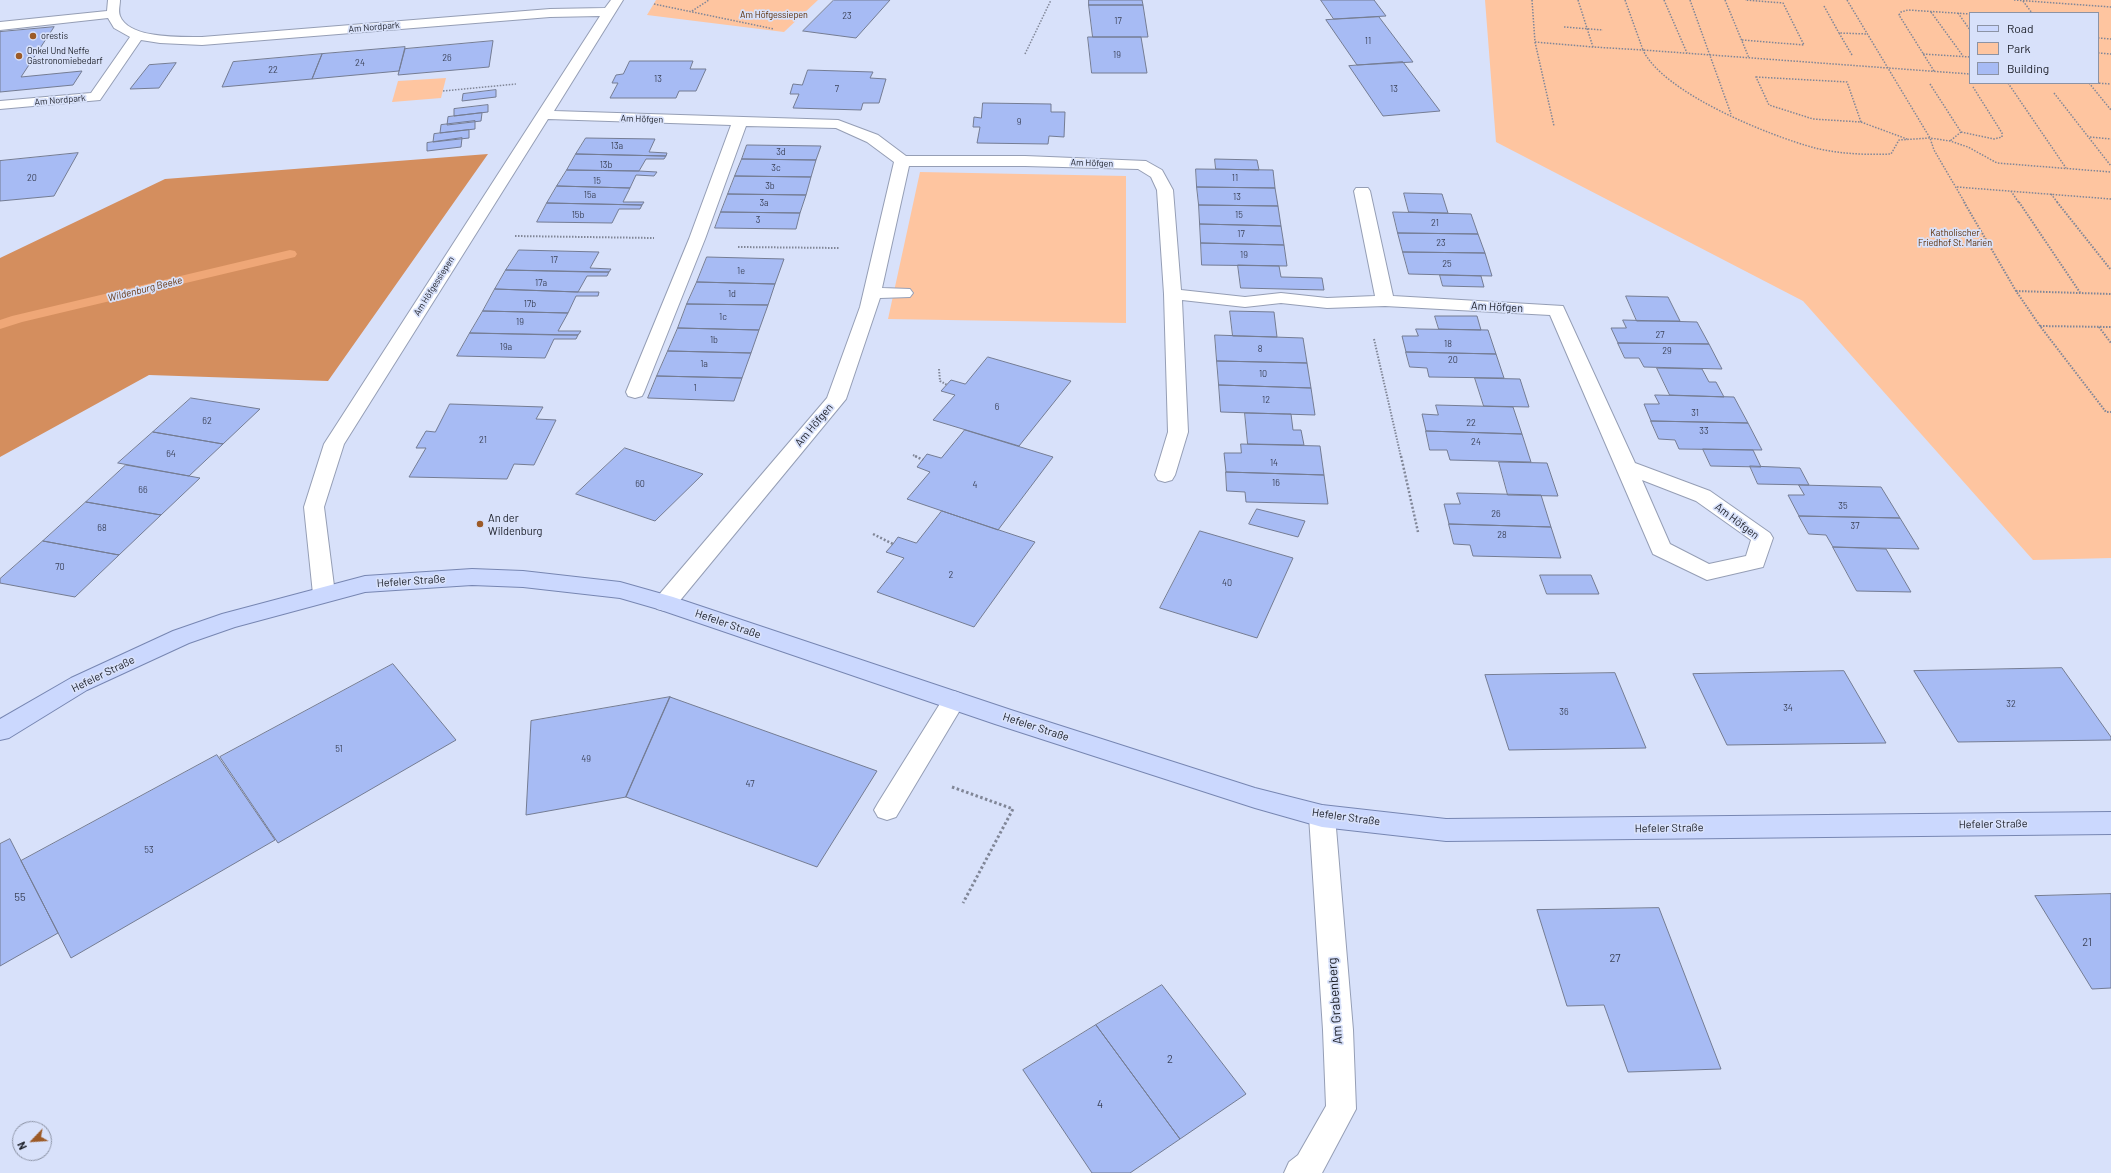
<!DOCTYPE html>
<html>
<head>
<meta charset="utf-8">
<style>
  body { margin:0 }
  #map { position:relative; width:2111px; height:1173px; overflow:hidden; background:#d8e1fa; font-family:Barlow,sans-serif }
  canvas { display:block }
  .legend { position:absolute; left:1969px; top:12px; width:130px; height:72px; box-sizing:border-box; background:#d8e1fa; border:1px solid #8c93a5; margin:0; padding:5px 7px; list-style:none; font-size:12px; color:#1a1d26 }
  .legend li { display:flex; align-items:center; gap:8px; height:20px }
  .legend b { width:20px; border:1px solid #8c93a5 }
  .north { position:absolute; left:12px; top:1121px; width:40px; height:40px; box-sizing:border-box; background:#d8e1fa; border:1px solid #8c93a5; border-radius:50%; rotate:245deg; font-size:11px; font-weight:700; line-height:16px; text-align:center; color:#1a1d26 }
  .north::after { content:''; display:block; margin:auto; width:14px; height:18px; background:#9c5a27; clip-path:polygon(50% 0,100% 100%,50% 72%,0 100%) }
</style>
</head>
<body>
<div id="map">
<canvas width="2111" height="1173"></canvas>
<ul class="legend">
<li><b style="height:5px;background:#cbd8fe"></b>Road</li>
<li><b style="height:11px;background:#fec5a0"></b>Park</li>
<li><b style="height:11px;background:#a7bbf4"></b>Building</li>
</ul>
<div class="north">N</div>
</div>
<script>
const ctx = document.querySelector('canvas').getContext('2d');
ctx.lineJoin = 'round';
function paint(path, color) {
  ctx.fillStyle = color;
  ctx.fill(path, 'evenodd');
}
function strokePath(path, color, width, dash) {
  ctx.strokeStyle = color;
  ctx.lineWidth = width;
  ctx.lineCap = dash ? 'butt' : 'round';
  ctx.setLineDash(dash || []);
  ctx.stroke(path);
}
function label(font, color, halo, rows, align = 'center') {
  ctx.font = font + ' Barlow,sans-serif';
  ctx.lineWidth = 3.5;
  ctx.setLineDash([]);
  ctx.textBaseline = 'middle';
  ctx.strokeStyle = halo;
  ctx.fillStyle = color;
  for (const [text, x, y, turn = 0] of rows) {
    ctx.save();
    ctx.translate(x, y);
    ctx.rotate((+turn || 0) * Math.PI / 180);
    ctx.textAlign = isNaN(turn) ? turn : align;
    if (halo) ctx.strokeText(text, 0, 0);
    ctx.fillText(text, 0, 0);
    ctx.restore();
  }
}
paint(new Path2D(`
  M656,0H818L784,32L647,15Z
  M1485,0H2111V558L2033,560L1803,301L1496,142ZM1970,13H2098V83H1970Z
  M446,78L441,98L392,102L398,81Z
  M920,172L1126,176V323L888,319Z`), '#fec5a0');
paint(new Path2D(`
  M488,154L328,381L149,375L0,457V258L165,179Z`), '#d48e5e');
paint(new Path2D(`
  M290,250L295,251L297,254L295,257L22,322L0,329V320L12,316Z`), '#efa777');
const building = new Path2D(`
  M834,0H890L856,38L803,31Z
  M1089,0H1142L1143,5H1089Z
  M1321,0H1374L1386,16L1334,19Z
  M1089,5H1143L1148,37H1093Z
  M1379,17L1413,62L1357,65L1326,20Z
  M54,27L21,77L82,71L73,85L0,92V32Z
  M1088,37H1141L1147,73H1092Z
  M493,41L489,67L398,75L405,49Z
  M405,47L399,71L312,79L322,54Z
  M322,54L312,79L222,87L233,62Z
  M630,61H693L690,69H706L696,91H679L676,98H610L618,83H612L616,75L623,74Z
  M1403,62L1440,111L1383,116L1349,66Z
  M176,63L159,88L130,89L149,65Z
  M808,70L873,72L870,78L886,79L879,103H863L861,110L793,108L799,94H790L793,84L802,85Z
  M496,90V97L462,101L463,94Z
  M983,103L1051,104V112H1065L1064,137L1049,136L1048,144L977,143L980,127H973L974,117L981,118Z
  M488,105V112L454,116V109Z
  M482,113L481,121L447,125L448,117Z
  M475,121V129L440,133L441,125Z
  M469,130V138L433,142L434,134Z
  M462,138L461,147L427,151V143Z
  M586,138L655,139L649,152L667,153L666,156L576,154Z
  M747,145L821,146L816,160L742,159Z
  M78,153L54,196L0,201V161Z
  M576,154L666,156L664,159H646L639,171L567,170Z
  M742,159L816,160L811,177L735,176Z
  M1215,159L1257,160L1259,170L1216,169Z
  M1196,169L1273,170L1275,188L1197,187Z
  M567,170L639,171L657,172L654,176L636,175L630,188L557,186Z
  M735,176L811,177L806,195L728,194Z
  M557,186L630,188L623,202H644L642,205L547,203Z
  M1197,187L1275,188L1278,206L1199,205Z
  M1404,193L1442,194L1448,213L1409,212Z
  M728,194L806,195L800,213L721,212Z
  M547,203L642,205L640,209H619L612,223L537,222Z
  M1199,205L1278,206L1281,226L1200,224Z
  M721,212L800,213L796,229L715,228Z
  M1393,212L1471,214L1478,234L1398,233Z
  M1200,224L1281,226L1284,245L1201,243Z
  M1398,233L1478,234L1485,253L1403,252Z
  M1201,243L1284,245L1287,266L1202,265Z
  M519,250L599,252L590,268L611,269L609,272L506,270Z
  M1403,252L1485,253L1492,276L1409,274Z
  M707,257L784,259L775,284L697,282Z
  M1238,265L1279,266L1281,277L1322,278L1324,290L1241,288Z
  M506,270L588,272H609L607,276H587L578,292L495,289Z
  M1440,275L1481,276L1484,287L1443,286Z
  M697,282L775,284L768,305L687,304Z
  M495,289L578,292H599L598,296H576L568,313L483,311Z
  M1626,296L1668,297L1680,321H1637Z
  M687,304L768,305L759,330L678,328Z
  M483,311L568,313L558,331H581L578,335L470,333Z
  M1230,311L1274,312L1277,337L1233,336Z
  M1435,316H1477L1481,330L1439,329Z
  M1623,320L1697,322L1709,344L1618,343L1611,328H1626Z
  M678,328L759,330L751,353L668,351Z
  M1416,329L1488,330L1496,354L1406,352L1402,336H1418Z
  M470,333L556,335H578L576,339H554L545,358L457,356Z
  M1215,335L1303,338L1307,363L1217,361Z
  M1618,343L1709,344L1722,369L1644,367L1639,358H1625Z
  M668,351L751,353L742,378L657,376Z
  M1406,352L1496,354L1504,378L1429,377L1427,368L1410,367Z
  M988,357L1071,381L1019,446L933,420L955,395L941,391L951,380L965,384Z
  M1217,361L1307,363L1311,388L1219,385Z
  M1657,368L1702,369L1709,382H1716L1724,397L1670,395Z
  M657,376L742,378L734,401L648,398Z
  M1475,378L1520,379L1529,407L1484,406Z
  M1219,385L1311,388L1315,415L1221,412Z
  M1655,395L1734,397L1748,423L1651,421L1644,404H1659Z
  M191,398L260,409L223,444L153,432Z
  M450,404L543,407L536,419L556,420L534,465L514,464L507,479L409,477L426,448H416L426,431L435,432Z
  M1436,405L1513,407L1522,434L1426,431L1422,414L1438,415Z
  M1245,413L1291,414L1293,430H1301L1304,445L1248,444Z
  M1651,421L1748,423L1762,450L1679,449L1675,440L1659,439Z
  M965,430L1053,457L998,530L907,499L930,472L917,467L927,454L941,458Z
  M1426,431L1522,434L1531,462L1450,460L1447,450H1430Z
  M153,432L223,444L189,476L118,463Z
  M1241,444L1320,446L1324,475L1226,472L1224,453H1241Z
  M625,448L703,474L655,521L576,494Z
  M1703,449L1753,450L1761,467L1711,466Z
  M1499,462L1547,463L1558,496L1508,495Z
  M126,465L189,476L200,478L161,515L86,502Z
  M1750,466L1800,468L1809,485L1758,484Z
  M1226,472L1324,475L1328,504L1246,502L1245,492L1227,491Z
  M1799,485L1881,487L1900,518L1799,516L1788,495H1804Z
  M1457,493L1541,495L1551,527L1449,524L1444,504H1460Z
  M86,502L161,515L119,555L43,541Z
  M1257,509L1305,521L1298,537L1249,524Z
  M942,511L1035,542L974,627L877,592L904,558L886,552L893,544L898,537L916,543Z
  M1799,516L1900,518L1919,549L1833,547L1826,535L1809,534Z
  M1449,524L1551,527L1561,558L1473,556L1470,545L1454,544Z
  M1200,531L1293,558L1257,638L1160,608Z
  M43,541L119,555L75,597L0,583V579Z
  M1833,547L1886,549L1911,592L1857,591Z
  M1540,575H1591L1599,594H1547Z
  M393,664L456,740L278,843L220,757Z
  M2062,668L2111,737V740L1958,742L1914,671Z
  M1844,671L1886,743L1727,745L1693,674Z
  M1615,673L1646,748L1509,750L1485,675Z
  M670,697L877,771L817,867L626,797Z
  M670,697L626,797L526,815L531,721Z
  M217,755L275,840L71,958L21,861Z
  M10,839L58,933L0,966V844Z
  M2111,894V988L2092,989L2035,896Z
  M1659,908L1721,1069L1628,1072L1604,1005L1567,1006L1537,910Z
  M1162,985L1246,1094L1180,1139L1096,1025Z
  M1096,1025L1180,1139L1130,1173H1092L1023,1070Z`);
paint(building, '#a7bbf4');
strokePath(building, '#747c93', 1);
const minor = new Path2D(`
  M108,0H120C120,5 118,11 120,16C129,39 181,37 202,37L550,9L605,8L611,0H623L554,111L838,120L878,135L906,156H1025L1146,161L1162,170L1173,190L1181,290L1245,297L1281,293L1327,298L1375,296L1354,191L1356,188H1368L1370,191L1393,296L1563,306L1635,463L1710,491L1770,533L1773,538L1763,567L1707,580L1653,554L1550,315L1385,306L1327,308L1281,303L1245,307L1182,300L1188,432L1175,475L1172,480L1165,482L1158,480L1155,475L1168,432L1164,294L1157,190L1151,177L1138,169L1025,166H909L882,288L910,289L913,293L910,297L880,298L846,399L673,609L665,611L657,609L654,603L657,597L827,398L860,307L894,162L867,142L836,128L746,126L705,239L644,392L642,396L635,398L628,396L626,392L689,239L731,125L548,119L344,444L324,507L335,594L332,600L324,602L316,600L313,594L304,507L324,444L600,16L550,17L202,45L160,43L141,40L100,100L0,109V101L91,93L130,37L114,28L108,18L0,30V22L107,11ZM1642,480L1696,501L1751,540L1746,556L1709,564L1670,544Z
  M954,691L962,694L966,700L896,817L887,820L878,817L874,810L878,803L946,694Z
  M1322,805L1331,809L1335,816L1353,1030L1356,1109L1322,1173H1284L1289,1162L1298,1155L1326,1106L1323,1030L1309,816L1313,809Z`);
const major = new Path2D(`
  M472,569L523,571L620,582L673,597L1011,710L1255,788L1322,805L1446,819L2111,812V834L1446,841L1322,827L1255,808L995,724L658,609L620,598L523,587L472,585L365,592L235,627L189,643L87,690L9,738L0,740V719L71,678L173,631L222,614L365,576Z`);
strokePath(minor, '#959eb5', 2);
strokePath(major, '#7786b2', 2);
strokePath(new Path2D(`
  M1532,0L1535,42L1593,47
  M1578,0L1593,47L1643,50C1663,93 1770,136 1815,148C1840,154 1866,155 1891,154L1899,140L1930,138L1950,141L1968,147L1997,163L2111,172
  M1625,0L1643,50L1970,74
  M1664,0L1687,53
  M1690,0L1731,114
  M1725,0L1749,58
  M1847,0L1930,138L1934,150L1965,203
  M2014,0L2111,7
  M2023,1L2032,13
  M654,4L774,29
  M1824,6L1839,33
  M692,11L709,0
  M1931,12L1963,56
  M1958,13L1970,30
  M1564,27L1603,30
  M2098,38L2111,39
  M1742,40L1804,45L1783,3L1745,0
  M1535,42L1554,126
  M2098,53L2111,54
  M1025,54L1051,0
  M1923,54L1970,57
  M1852,55L1839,33L1867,34
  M1934,71L1899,15L1901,12L1908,10L1970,14
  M1756,77L1847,82L1861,122L1813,119L1769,105Z
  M2008,83L2066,168
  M2089,83L2111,110
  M2096,83L2111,84
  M1930,84L1961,132L1950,141
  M443,91L516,84
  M2054,93L2111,166
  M1861,122L1907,139
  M1961,132L1994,139L2002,137V133L1973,87
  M2090,137L2111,139
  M1957,187L2111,199
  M2011,191L2019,203
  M2051,194L2058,203`), '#808697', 1.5, [1.5, 1.5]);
strokePath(new Path2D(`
  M1964,202L2016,291L2040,326L2106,412H2111
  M2019,202L2081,294
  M2057,202L2111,270
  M515,236L654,238
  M738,247L839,248
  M2016,291L2111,294
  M2040,326L2111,327
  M2099,327L2111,343
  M1374,339L1401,457
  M939,369L940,381L947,385
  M913,455L917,457`), '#808697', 2, [1.5, 1.5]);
strokePath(new Path2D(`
  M915,456L923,460
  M1401,456L1418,532
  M873,534L893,544`), '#808697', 2.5, [2, 2]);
strokePath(new Path2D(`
  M952,787L1013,809L963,903`), '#808697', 3, [2.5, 2.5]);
paint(minor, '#fff');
paint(major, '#cbd8fe');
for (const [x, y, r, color] of [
  [33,36,4,"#9c5a27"],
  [19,56,4,"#9c5a27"],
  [480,524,4,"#9c5a27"]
]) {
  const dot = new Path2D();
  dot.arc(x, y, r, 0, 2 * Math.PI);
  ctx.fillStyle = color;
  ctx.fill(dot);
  strokePath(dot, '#d8e1fa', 1.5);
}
label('9px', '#582b04', '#d8e1fa', [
  ["Am Höfgessiepen",774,15],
  ["Katholischer",1955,233],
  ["Friedhof St. Marien",1955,243]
]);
label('9px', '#3d445a', null, [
  ["23",847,16],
  ["17",1118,21],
  ["11",1368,41],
  ["19",1117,55],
  ["26",447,58],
  ["24",360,63],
  ["22",273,70],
  ["13",658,79],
  ["7",837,89],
  ["13",1394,89],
  ["9",1019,122],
  ["13a",617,146],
  ["3d",781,152],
  ["13b",606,165],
  ["3c",776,168],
  ["20",32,178],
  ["11",1235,178],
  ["15",597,181],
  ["3b",770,186],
  ["15a",590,195],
  ["13",1237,197],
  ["3a",764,203],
  ["15b",578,215],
  ["15",1239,215],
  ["3",758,220],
  ["21",1435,223],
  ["17",1241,234],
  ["23",1441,243],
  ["19",1244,255],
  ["17",554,260],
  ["25",1447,264],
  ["1e",741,271],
  ["17a",541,283],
  ["1d",732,294],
  ["17b",530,304],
  ["1c",723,317],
  ["19",520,322],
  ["27",1660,335],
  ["1b",714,340],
  ["18",1448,344],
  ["19a",506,347],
  ["8",1260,349],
  ["29",1667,351],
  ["20",1453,360],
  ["1a",704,364],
  ["10",1263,374],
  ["1",695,388],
  ["12",1266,400],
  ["6",997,407],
  ["31",1695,413],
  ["62",207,421],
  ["22",1471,423],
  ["33",1704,431],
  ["21",483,440],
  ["24",1476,442],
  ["64",171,454],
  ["14",1274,463],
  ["16",1276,483],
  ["60",640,484],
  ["4",975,485],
  ["66",143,490],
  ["35",1843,506],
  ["26",1496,514],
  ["37",1855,526],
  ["68",102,528],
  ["28",1502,535],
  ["70",60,567],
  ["2",951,575],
  ["40",1227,583],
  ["32",2011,704],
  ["34",1788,708],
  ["36",1564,712],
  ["51",339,749],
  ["49",586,759],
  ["47",750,784],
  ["53",149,850]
]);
label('9px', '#1a1d26', '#d8e1fa', [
  ["Am Nordpark",374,27,-5],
  ["Am Nordpark",60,100,-5],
  ["Am Höfgen",642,119,2],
  ["Am Höfgen",1092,163,2],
  ["Am Höfgessiepen",434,286,-58]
]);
label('9px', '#1a1d26', '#d8e1fa', [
  ["orestis",41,36],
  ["Onkel Und Neffe",27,51],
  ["Gastronomiebedarf",27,61]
], 'left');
label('italic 10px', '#663713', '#d8e1fa', [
  ["Wildenburg Beeke",145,289,-14]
]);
label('11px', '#1a1d26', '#d8e1fa', [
  ["Am Höfgen",1497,307,3],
  ["Am Höfgen",814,425,-50],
  ["Am Höfgen",1737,521,37],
  ["Hefeler Straße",411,581,-4],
  ["Hefeler Straße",728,624,19],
  ["Hefeler Straße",103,674,-26],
  ["Hefeler Straße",1036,727,18],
  ["Hefeler Straße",1346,817,8],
  ["Hefeler Straße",1993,824,-1],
  ["Hefeler Straße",1669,828,-1]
]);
label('11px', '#1a1d26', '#d8e1fa', [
  ["An der",488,518],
  ["Wildenburg",488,531]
], 'left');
label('11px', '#3d445a', null, [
  ["55",20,897],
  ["21",2087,942],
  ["27",1615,958],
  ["2",1170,1059],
  ["4",1100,1104]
]);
label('13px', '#1a1d26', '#d8e1fa', [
  ["Am Grabenberg",1335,1001,-94]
]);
</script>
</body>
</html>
